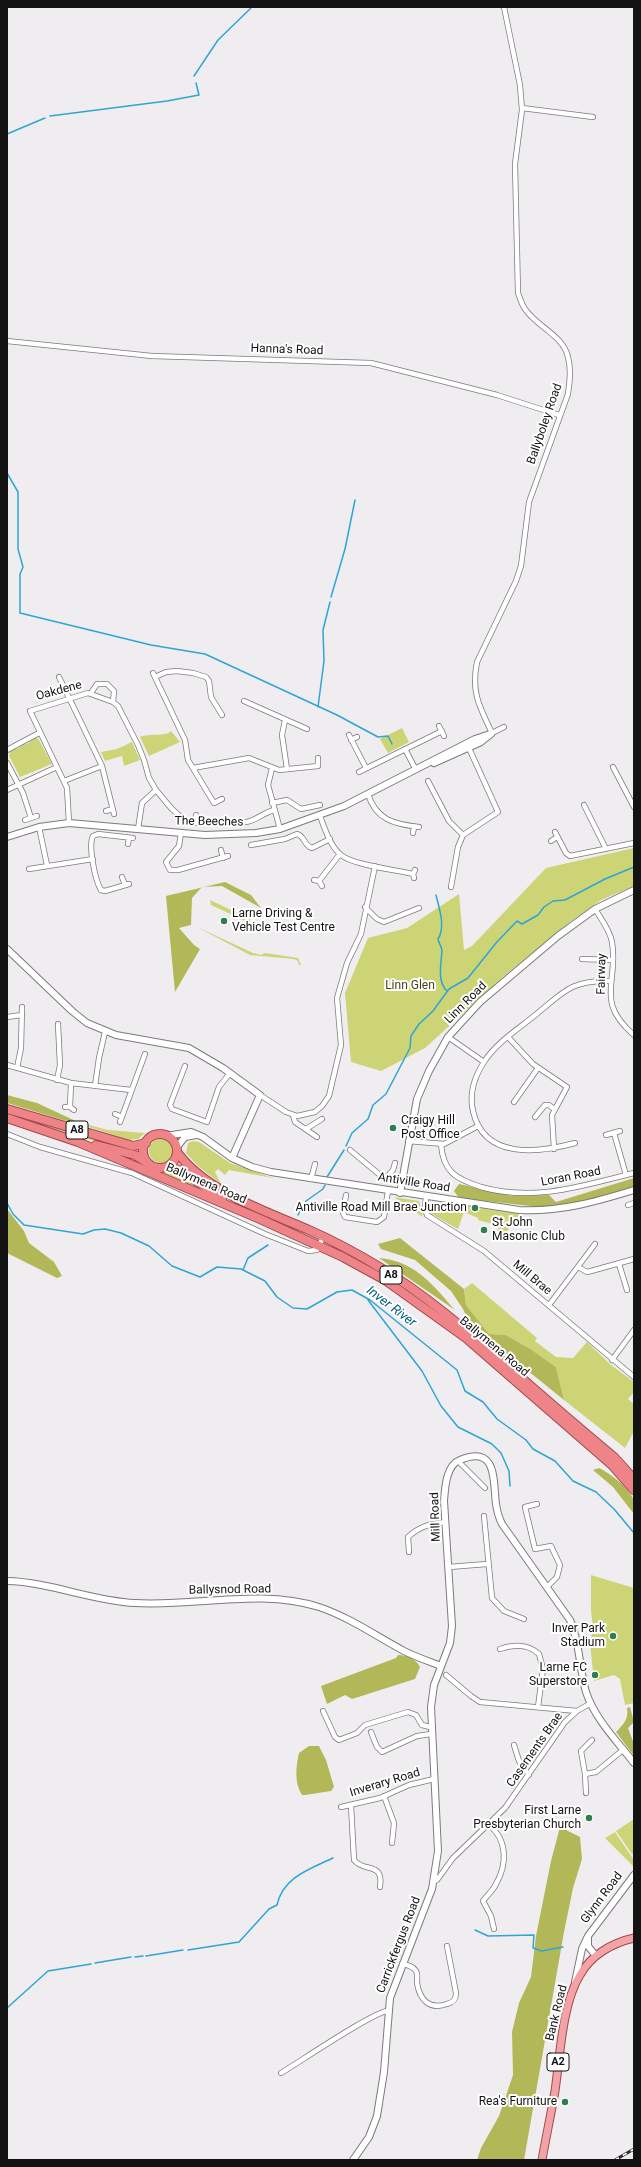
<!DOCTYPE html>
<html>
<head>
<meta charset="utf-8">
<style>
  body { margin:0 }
  #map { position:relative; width:641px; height:2167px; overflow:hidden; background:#f0edf1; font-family:Roboto,sans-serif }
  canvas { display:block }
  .frame { position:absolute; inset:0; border:8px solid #141314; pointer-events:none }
</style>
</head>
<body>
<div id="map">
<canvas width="641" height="2167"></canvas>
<div class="frame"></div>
</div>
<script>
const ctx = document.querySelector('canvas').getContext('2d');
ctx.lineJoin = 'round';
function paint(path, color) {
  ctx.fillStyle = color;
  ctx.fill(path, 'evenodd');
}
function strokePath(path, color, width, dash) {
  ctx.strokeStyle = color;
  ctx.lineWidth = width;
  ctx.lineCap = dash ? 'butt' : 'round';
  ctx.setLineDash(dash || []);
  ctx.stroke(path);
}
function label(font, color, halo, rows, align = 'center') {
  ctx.font = font + ' Roboto,sans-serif';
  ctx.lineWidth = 4;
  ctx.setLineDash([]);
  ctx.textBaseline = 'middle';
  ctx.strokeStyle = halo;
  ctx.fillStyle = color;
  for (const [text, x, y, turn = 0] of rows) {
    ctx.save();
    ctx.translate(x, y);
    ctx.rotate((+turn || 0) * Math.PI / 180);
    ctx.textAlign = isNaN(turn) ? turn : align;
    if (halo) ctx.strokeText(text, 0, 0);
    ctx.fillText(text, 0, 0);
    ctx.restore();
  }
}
paint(new Path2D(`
  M402,728L409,742L388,753L380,739Z
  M171,731L180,742L149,756L140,737C149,733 166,737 171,731Z
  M36,737L39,740L52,764L20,777L9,756L10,751L19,748L24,744H27Z
  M132,742L140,760L124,766L122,756L105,761L101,752L117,749Z
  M634,848V886L601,900L571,921L504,976L425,1048L381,1071L351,1062L345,993L368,938L407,928L459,894L464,950L472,946L546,868Z
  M210,900L250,919V923L211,905Z
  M195,926L253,953L261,955L265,953L298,958L301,965H299L298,961L294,959L250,955Z
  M7,1112L115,1145V1147L7,1115Z
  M83,1125L108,1130L145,1133L138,1139L129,1140Z
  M149 1151a12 12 0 1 1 24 0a12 12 0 1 1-24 0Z
  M193,1141L199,1142L230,1163L273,1178L229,1170L225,1175L218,1169L215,1172L221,1184L198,1166L186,1153L188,1143Z
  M174,1170L200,1188L198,1192L157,1172Z
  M394,1197L419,1201L423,1217Z
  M435,1202L519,1214L517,1218L512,1217L513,1222L506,1233L497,1231L499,1226L478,1220V1218L464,1212L458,1229L430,1213L429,1206Z
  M472,1283L537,1338L535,1341L556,1357L573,1358L587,1342L611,1365L634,1382V1392L628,1399L634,1404V1431L625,1448L564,1400L556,1367L532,1350L506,1335L489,1334L466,1305L464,1289Z
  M591,1575L634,1588V1703L625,1705L620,1679L614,1675L594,1681L590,1643L593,1629L591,1610Z
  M634,1819V1853L632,1854L616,1831Z
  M615,1832L634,1860L633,1866L605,1838Z`), '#cdd476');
paint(new Path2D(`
  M225,882L251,895L261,908L222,886L202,887L192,898L191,925L179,928L194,945L200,949L175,992L166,896Z
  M7,1095L37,1103L80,1123L108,1130L70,1122L7,1103Z
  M634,1178V1188L583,1203L548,1208L459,1198L454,1191L459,1184L512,1196L549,1195L556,1202Z
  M7,1209L24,1231L29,1243L54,1262L62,1276L57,1278L7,1253Z
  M400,1238L464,1289L466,1305L489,1334L506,1335L532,1350L556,1367L564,1400L470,1324L463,1309L451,1291L415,1260L381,1249L378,1244Z
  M379,1258C415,1261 432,1284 455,1310Z
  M599,1468C611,1474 630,1488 634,1501C635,1505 634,1510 634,1514L613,1487L593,1470Z
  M398,1655C407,1655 416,1659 420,1667L415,1679L352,1699L345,1695L327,1704L321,1686L396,1658Z
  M630,1707L634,1722L628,1728L634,1744V1756L616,1732C623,1725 629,1719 627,1708Z
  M309,1746H319L326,1760L334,1787L331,1791L305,1795H302C294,1783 296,1766 299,1753Z
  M560,1827L580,1837L582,1859L573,1888L564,1932L524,2160H477L481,2148L499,2116L513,2075L512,2032L519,2003L531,1977L536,1936L551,1861Z`), '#b2b857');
strokePath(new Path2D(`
  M194,76L218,40L252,7
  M50,116L167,101L199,95L196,83
  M7,134L45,118
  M7,473L18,492V549L23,567L20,574V613L151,645L205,654L337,715L378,737L388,736L392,744
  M331,597L345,549L355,500
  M318,707L324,661L323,630L330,602
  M436,895C439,908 446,927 438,939C439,944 442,947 442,951C441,964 437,982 447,991
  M346,1146L352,1133L368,1119L373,1105L386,1094L410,1048L411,1036L419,1024L433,1011L449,989L468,978L496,943L517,921L522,924L538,915L544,907L553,901L565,900L605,879L634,867
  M327,1177L344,1150
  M7,1203L13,1214L24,1225L83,1234L94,1230L105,1229L121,1233L149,1246L172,1266L200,1277L217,1267L241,1269L265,1281L277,1297L293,1308L307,1309L337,1292L352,1290L370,1300L457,1370L465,1391L483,1402L497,1419L526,1440L533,1449L555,1461L573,1481L596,1492L614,1509L634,1533
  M298,1215L306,1201L323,1189L325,1185
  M243,1270L248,1258L268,1245
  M368,1300L422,1371L441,1406L458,1427L492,1444L501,1453L509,1471L510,1486
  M475,1930L488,1936L534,1935L533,1948L542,1951L563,1947
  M188,1950L239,1942L269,1909L277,1905C283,1877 310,1869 333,1858
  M146,1956L183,1950
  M135,1957L143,1956
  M95,1963L131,1957
  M7,2008L48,1971L91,1964`), '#2ea5d4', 1.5);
const minor = new Path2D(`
  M504,7L520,85L522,110L515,164L518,293C520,298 522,305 525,309C537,327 563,335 568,357C571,368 570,382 568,394L529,502L521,566L516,581L477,662C471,692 479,706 492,733L504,727
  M522,108L593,117
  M7,341L152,356L371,363L497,395L559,415
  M153,673L185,740L188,760L214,803L222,799
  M59,677L102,766L114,814
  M155,677L166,672L177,671L193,673L206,677L209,681L211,697L222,715
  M91,693L97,684H107L114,691L113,702
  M244,701L307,729
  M285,720L282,735L287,769
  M439,726L444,736
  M349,735L366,768
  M351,740L357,737
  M405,749L416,770
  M7,750L39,733
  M7,763L23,793L31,818
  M613,767L634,807
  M193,768L249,758L279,770L318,766V758
  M272,768L268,785L280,829
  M359,772L442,731
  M64,781L102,766
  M428,781L449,821L463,835
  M7,790L57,767
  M368,794C376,820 394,824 419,827
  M272,803L287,800L301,809L320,805
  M584,805L606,849
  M106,811L113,809
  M320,816C325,829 330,846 341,855C353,865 396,870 413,874
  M25,820L37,816
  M235,821C252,826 259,814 274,810
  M69,823L67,788L30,711L88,693L113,702L118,706L138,745L144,760L149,778L156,790L171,808L185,821L200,823
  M195,823L196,815
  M39,827L47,865
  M138,829L142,803L156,790
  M555,832L566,853L570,856L634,843
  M181,833L179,846L166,862L170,870H178L228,856
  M413,833L414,827
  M551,841L557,837
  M128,844L129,838
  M251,845L285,839L297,834C305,836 304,846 312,848L330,839
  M221,850L223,858
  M29,869L93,859
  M122,877L125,885
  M414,878L413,874L415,870
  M314,880L319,881L322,886
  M319,881L340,854
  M129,884L105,891L101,890C95,880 88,846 93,836L98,834L133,838
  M451,887L458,847L463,835L498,812L468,746
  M365,907L377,919L384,922L419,908
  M595,909C601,919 610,930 612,942C619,982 594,1001 634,1035
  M582,959L612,960
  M7,1017L22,1015
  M448,1037L484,1062
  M508,1037L533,1064L567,1087L552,1115L554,1149
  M7,1065L71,1083L131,1090
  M185,1066L170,1105L172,1109L207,1122L219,1087L230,1073
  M17,1068L21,1048L22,1007
  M57,1080L60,1065L58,1024
  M95,1086L99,1058L105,1032
  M260,1095L286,1112L297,1116L315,1112L322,1106L329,1096L341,1045L337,998L347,963L361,934L375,866
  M514,1102L538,1068
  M65,1107H70L74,1110
  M70,1107L71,1083
  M115,1114L122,1117
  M293,1115L295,1122L317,1137
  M535,1117L545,1105H549L554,1109
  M120,1122L145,1054
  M306,1129L322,1119
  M614,1133L626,1175
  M7,1134L40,1147L132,1173L265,1234L308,1251L317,1250L323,1237
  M606,1135L620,1131
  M408,1141L444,1144L478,1126
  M575,1143C538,1153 484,1160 473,1111C469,1094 475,1076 484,1062C496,1043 517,1030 534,1016C564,992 570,980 611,981
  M441,1144C443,1172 456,1179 481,1187C534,1202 582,1186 634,1173
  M350,1150L380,1175L387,1177L393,1170L395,1163
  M311,1179L315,1164
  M346,1195L343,1213L345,1217L377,1222L384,1217L388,1191
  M426,1197L425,1209L427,1215L484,1251L634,1377
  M628,1205L634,1203
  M619,1264L627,1290
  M578,1267L587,1272L591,1271L634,1259
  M549,1305L595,1244
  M612,1360L634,1330
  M458,1461L485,1488
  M537,1504L525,1507L535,1549L551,1546L560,1565L557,1577L547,1587
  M484,1516L492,1598L504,1611L524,1619
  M409,1552L408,1537C420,1526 430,1524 445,1522
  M449,1567L487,1564
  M500,1649C513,1645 527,1643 539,1654L543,1669L538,1707
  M446,1675L471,1696L480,1702L577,1711
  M565,1681L583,1679
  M323,1711L335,1737L339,1740L357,1733L365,1725L408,1712L416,1715L422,1725L430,1727
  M371,1732L377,1747L382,1752L417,1736L431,1734
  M514,1745L519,1761L529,1775
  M585,1774L596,1772L624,1749
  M586,1793L585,1774L581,1751L592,1740
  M384,1796L394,1823L392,1843
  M351,1805L354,1860C364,1873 384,1861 380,1887
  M341,1807L380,1798L409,1785L434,1779
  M489,1825C508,1840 507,1865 496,1884C493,1891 487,1895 483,1901L491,1916L494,1929
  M434,1881L437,1880L453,1858L505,1808L565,1722L577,1711L591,1703
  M402,1964C407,1965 413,1966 416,1971C418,1974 417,1979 417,1983C420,2001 430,2010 447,2004C454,2002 456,1999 456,1993L447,1946
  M281,2073C298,2063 376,2010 388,2011`);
const tertiary = new Path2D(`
  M434,763L481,742L491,734
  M7,837L39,827L69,823L205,835L256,833L280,829L344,806L475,739L490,734
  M7,949L72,1011L87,1023L116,1035L189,1048L223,1068L260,1095L232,1158
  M166,1136L191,1132L203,1137L232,1158L252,1167L271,1172L519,1210C560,1212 595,1202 634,1190
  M177,1147L185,1137L196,1135
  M400,1193L417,1099L429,1071L448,1037L480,1002L558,936L595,909L634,890
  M7,1581C50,1582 92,1601 135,1603C195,1607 260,1588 319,1607C349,1617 376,1636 404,1651C416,1657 428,1661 441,1666
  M596,1956L588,1946V1936L634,1875
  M575,1982L582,1949L587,1938
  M353,2160L369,2137L377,2116L384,2072L390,1998L432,1889L438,1851L431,1707L434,1685L450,1643L452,1626L444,1501C445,1488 446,1465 460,1460C498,1444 493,1482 496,1504C497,1511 499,1518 502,1524L570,1620C580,1642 579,1668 586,1692C595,1719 617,1741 634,1763`);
const primary = new Path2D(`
  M542,2160C546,2137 551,2114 555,2091C560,2057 562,2004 580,1975C591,1955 612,1943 634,1938`);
const trunk = new Path2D(`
  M7,1109L133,1146L146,1143
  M7,1118L78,1142L260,1219L343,1257L385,1280L466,1338L612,1465L634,1490
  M143 1151a17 17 0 1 1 34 0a17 17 0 1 1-34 0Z
  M96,1145L135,1155L148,1163
  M177,1152C206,1192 266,1211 309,1230C334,1241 358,1254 381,1268C427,1296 467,1331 508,1366C543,1397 578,1427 614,1457L634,1479
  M168,1167L181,1170L222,1199`);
strokePath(minor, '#7c7a7d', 6);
strokePath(tertiary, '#7c7a7d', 8);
strokePath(primary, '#a0494c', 9);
strokePath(trunk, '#a0494c', 10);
strokePath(minor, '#fff', 4.5);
strokePath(tertiary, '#fff', 6);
strokePath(primary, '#f3a3a6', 7);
strokePath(trunk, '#ef8488', 8);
const rail = new Path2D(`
  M615,2160L634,2149`);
strokePath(rail, '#2b292b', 3);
strokePath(rail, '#fff', 1.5, [4.5]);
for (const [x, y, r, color] of [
  [224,921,4,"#307d4d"],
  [393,1128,4,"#307d4d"],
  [475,1208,4,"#307d4d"],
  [484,1230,4,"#307d4d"],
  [613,1636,4,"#307d4d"],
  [595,1675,4,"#307d4d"],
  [589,1818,4,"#307d4d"],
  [565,2102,4,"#307d4d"]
]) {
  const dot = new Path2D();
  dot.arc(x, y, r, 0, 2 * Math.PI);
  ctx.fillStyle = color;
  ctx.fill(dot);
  strokePath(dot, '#fff', 1.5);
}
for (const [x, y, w] of [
  [77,1130,22],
  [391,1275,22],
  [558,2062,22]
]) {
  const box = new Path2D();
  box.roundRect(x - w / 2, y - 9, w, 18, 3);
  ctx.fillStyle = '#fff';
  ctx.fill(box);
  strokePath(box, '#141314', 1);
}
label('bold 11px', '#141314', null, [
  ["A8",77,1130],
  ["A8",391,1275],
  ["A2",558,2062]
]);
label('12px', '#141314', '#fff', [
  ["Hanna's Road",287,350,2],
  ["Ballyboley Road",545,424,-71],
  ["Oakdene",59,691,-15],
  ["The Beeches",209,822,1],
  ["Fairway",602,974,-89],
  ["Linn Road",466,1003,-45],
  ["Loran Road",571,1177,-11],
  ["Antiville Road",414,1183,9],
  ["Ballymena Road",206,1184,23],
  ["Mill Brae",532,1278,40],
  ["Ballymena Road",494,1347,40],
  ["Mill Road",436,1517,-92],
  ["Ballysnod Road",230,1590,-1],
  ["Casements Brae",535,1750,-55],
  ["Inverary Road",385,1783,-17],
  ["Glynn Road",602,1898,-53],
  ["Carrickfergus Road",399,1945,-69],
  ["Bank Road",557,2013,-76]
]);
label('12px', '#141314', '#fff', [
  ["Larne Driving &",232,914,"left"],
  ["Vehicle Test Centre",232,928,"left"],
  ["Craigy Hill",401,1121,"left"],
  ["Post Office",401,1135,"left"],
  ["Antiville Road Mill Brae Junction",467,1208],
  ["St John",492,1223,"left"],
  ["Masonic Club",492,1237,"left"],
  ["Inver Park",605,1629],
  ["Stadium",605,1643],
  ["Larne FC",587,1668],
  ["Superstore",587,1682],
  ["First Larne",581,1811],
  ["Presbyterian Church",581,1825],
  ["Rea's Furniture",557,2102]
], 'right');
label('12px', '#41441b', '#fff', [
  ["Linn Glen",410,986]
]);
label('italic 13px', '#005e7e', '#fff', [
  ["Inver River",391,1307,37]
]);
</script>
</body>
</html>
